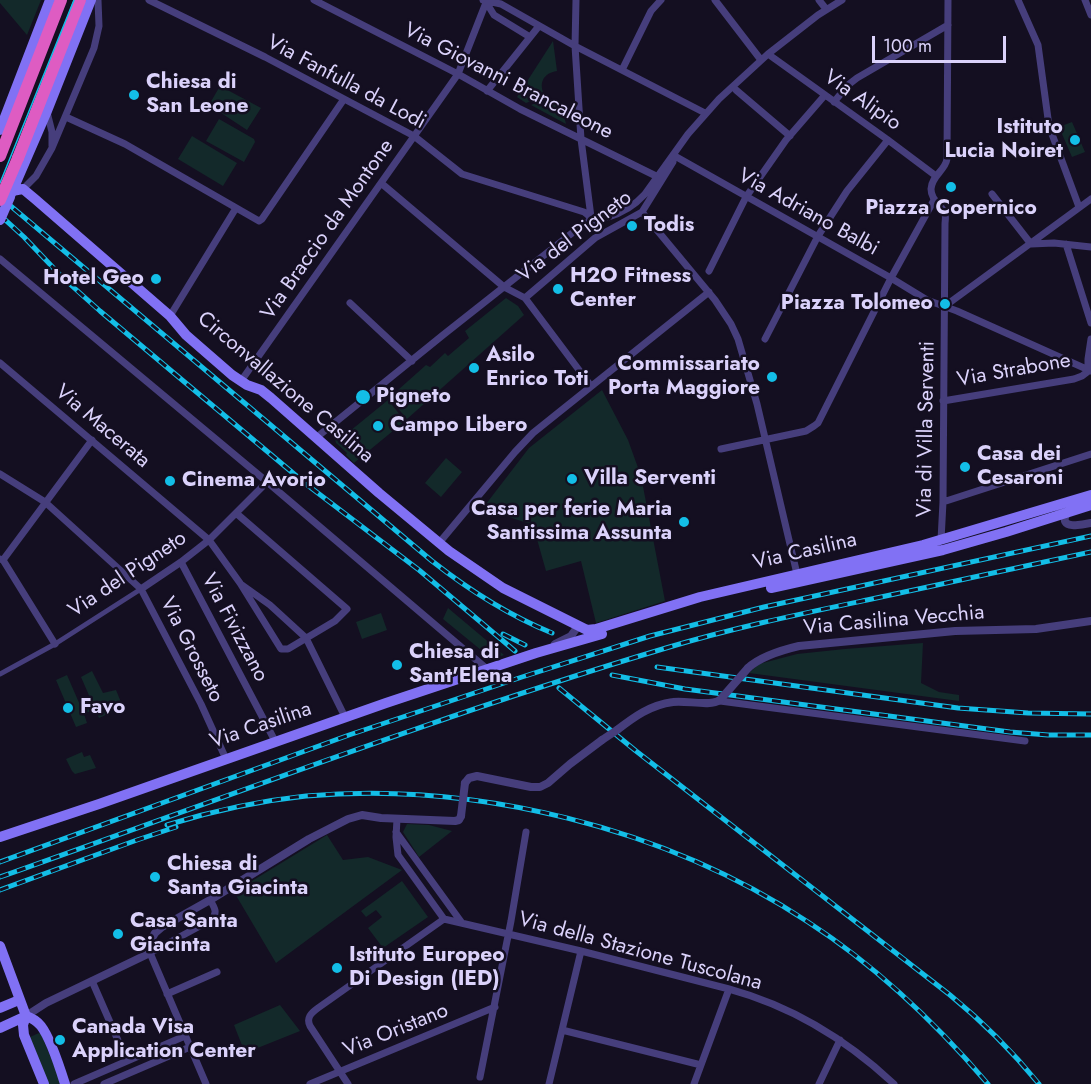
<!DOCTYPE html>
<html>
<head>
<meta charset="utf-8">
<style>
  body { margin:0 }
  #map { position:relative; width:1091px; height:1084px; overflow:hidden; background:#140f21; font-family:Jost,sans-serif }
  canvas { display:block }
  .scale { position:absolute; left:872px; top:36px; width:134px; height:27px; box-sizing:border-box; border:3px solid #dbd2fb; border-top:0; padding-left:8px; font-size:18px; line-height:21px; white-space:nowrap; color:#dbd2fb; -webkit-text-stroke:4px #140f21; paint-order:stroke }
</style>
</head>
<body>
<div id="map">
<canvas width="1091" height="1084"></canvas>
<div class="scale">100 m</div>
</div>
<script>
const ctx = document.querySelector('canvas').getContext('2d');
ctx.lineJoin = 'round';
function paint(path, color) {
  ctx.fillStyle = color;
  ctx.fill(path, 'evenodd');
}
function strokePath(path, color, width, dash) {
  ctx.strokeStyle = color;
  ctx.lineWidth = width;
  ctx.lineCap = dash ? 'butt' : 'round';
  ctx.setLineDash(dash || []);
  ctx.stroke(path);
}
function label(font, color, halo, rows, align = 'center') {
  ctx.font = font + ' Jost,sans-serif';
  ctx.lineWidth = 5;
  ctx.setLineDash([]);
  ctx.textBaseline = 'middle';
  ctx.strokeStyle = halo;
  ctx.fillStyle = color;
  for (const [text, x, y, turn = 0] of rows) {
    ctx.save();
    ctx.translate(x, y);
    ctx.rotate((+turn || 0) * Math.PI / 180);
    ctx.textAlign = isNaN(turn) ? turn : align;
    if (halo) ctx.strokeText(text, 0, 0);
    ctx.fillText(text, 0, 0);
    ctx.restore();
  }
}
paint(new Path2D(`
  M0,0H41L27,35L0,3Z
  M553,41L557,71C543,73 538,84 545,96L526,103L517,97Z
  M220,86L261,108L247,130L209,105Z
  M549,98L554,103H561L566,124L531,105Z
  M219,119L254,139L255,142L244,162L206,141Z
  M1072,122L1085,152L1072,157L1059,127Z
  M192,136L237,163L223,186L178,159Z
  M506,298L518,306L524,315L407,419L389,398L426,365L430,367L445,353L448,356L469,338L465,331Z
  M602,390L628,440L641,476L665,601L596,623L581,561L546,571L533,525L497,513L486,504L529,448Z
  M388,400L405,421L354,463L346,455L347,453L336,443L335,439L346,430L358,443L359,442L350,431Z
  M446,458L462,472L441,497L425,483Z
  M448,608L504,655L492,659L443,619Z
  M381,613L387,630L362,639L356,622Z
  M923,643L921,683L939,692L959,695V701L749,673L759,664L797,654L845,649Z
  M92,671L103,693L116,690L123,707L99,718L95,709L84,714L87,723L76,727L56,680L67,675L80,705L91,700L81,677Z
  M82,752L84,757L90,755L96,768L75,774L72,771L66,759Z
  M407,824L429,825L452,831L419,857L403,832Z
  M327,835L343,860L368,857L402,870L276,963L234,892Z
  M402,881L428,917L383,948L368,928L382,917L376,910L366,917L361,911Z
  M280,1005L300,1031L245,1053L234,1025Z
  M39,1033L41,1034L62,1084H48L30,1037Z`), '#13292a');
strokePath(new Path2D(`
  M0,674L55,644L141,589`), '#463e7c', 5);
strokePath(new Path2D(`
  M149,0L265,57L414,136L462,174L584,212L588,215L591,220
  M314,0L458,74L520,109L656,176
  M483,0L501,4L575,46L705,113
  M576,0L575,46L581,139L591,217
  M715,0L761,60
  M819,0L826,9
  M1018,0L1038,45L1049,126L1079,207
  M1085,0L1091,15
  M486,2L494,15L530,37
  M768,54L888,140L936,176
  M622,70L651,11L661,0
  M736,90L790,136
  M487,91L539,26
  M834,102L848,85L857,78L948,25
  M47,112L52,132V146
  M66,117L125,144L259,221L262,219L344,99
  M381,183L504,287L525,298L591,386
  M23,189L36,176L52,148L94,48L99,26L98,0
  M992,194L1031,244L1054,243L1091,247
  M642,212L715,300L731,324L738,339L757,404L797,574
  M1066,244L1091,323
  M0,259L266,481L487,669
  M709,271L746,197L786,140L825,95
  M525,298L595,238L642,212L673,162V155L891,278L927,300L957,311L1091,371
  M350,303L412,361
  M945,306L1091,199
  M170,316L236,208
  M765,339L818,236L847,191L888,140
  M0,363L209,540L240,583L281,649H288L335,621L347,609L236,513
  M1088,370V359L1091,339
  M241,381L458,74L487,0
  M943,401L1074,379L1082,376L1091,369
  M317,437L443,335L581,226C590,220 598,219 608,217C623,213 635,205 645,194L688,134L719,99L768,54L818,15L842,0
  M721,449L806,431L814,426L818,423L891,278L934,200
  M0,474L45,502L141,589L201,704L226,759
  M943,502L1091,454
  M941,540L943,502L945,224C945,221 946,218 945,214C942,204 931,201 931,189C932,175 945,171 947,159L948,0
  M439,543L515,452L533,433L709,292
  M0,559L3,560L55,644
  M3,560L92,440
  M181,562L275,741
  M242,585L270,605L306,638L345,717
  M141,589L181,562L209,540L262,487
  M720,701L1025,741
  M397,819L396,837L398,855L444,919L581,951L729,989C791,1006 847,1040 894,1084
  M396,832L462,923
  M92,981L127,1061
  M167,994L217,972
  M562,1030L701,1065
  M480,1077L511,921L526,832
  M74,1084L185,1036
  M104,1084L190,1047
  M206,1084L150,953L211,920C218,913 215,908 210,900
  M310,1084L495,1007
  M348,1084L310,1026C306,1018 311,1013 318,1008L444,919
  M549,1084L581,951
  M694,1084L729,989
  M819,1084L840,1040`), '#463e7c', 7);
strokePath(new Path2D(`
  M1067,513C1057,530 1083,525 1091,523
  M555,644L571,636L578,626
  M748,668C761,656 782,650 799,646L955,631L1036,629L1091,621
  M617,730C634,717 650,705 673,702C686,700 710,707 720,700
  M465,783L469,778L477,776L531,787H540L548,783L570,764L602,740
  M26,1016L46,1003L150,953L151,940L155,933L162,927L210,900L309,839L348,819L362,815L381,818L455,821L459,820L461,816`), '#463e7c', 8);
strokePath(new Path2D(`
  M0,130L50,0
  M12,191L23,189L35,199L170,316L186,335L232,375L247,385L261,390L271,398L379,493L449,551L503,588L587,630L596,629L700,597L923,545L1091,495
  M11,194L47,111L91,0
  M771,588L943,550L1006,532L1091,505
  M0,837L99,804L386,703L536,653L602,634
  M0,946L26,1016L23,1025L24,1035L44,1084
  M0,1008L19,1000
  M26,1016C32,1018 37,1021 41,1026C51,1039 60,1068 65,1084
  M0,1028L26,1016`), '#8171f4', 10);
strokePath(new Path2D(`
  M0,156L61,0
  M18,158L80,0`), '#de5cc2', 12);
strokePath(new Path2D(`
  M0,183L74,0`), '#13bee7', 1.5);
const rail = new Path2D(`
  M0,197L432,561C469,590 508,615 552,633
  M0,215L24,237L62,277L100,311L306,484L419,570L515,651
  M503,634L525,645
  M657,667L958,708L1028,713L1091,714
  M612,675L685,689L1010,732L1048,735H1091
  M559,688L636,751L950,995C983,1022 1012,1051 1039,1084
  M167,825C212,811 258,801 306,796C476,781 666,828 808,922C876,966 935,1022 988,1084
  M0,862L349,735L522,677L650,636L764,607L1091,536
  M0,877C221,799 441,715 666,648C732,628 800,614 867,600C942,584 1016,568 1091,552
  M0,890L137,840L176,827`);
strokePath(rail, '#13bee7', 5);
strokePath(rail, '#140f21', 3, [9]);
strokePath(new Path2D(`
  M720,700L748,668
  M602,740L617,730
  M461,816L465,783`), '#463e7c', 8);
strokePath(new Path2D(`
  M0,220L10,197`), '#8171f4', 10);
strokePath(new Path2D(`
  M0,200L18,158`), '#de5cc2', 12);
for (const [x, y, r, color] of [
  [134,95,6,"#13bee7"],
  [1075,140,6,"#13bee7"],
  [951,187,6,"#13bee7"],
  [632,226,6,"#13bee7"],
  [156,279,6,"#13bee7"],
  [558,289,6,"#13bee7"],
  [945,304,6,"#13bee7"],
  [474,368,6,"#13bee7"],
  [772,377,6,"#13bee7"],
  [363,397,8,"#13bee7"],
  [378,426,6,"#13bee7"],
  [965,467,6,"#13bee7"],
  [572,479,6,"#13bee7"],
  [170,481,6,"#13bee7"],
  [684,522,6,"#13bee7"],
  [397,665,6,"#13bee7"],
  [68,708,6,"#13bee7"],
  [155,877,6,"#13bee7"],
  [118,934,6,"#13bee7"],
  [337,968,6,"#13bee7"],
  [60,1040,6,"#13bee7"]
]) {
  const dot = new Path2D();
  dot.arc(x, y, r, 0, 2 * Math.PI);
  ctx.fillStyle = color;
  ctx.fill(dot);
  strokePath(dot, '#140f21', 2);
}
label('21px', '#dbd2fb', '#140f21', [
  ["Via Giovanni Brancaleone",508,82,27],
  ["Via Fanfulla da Lodi",346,83,28],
  ["Via Alipio",862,101,35],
  ["Via Adriano Balbi",808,213,29],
  ["Via Braccio da Montone",328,230,-55],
  ["Via del Pigneto",575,237,-37],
  ["Via Strabone",1014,371,-10],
  ["Circonvallazione Casilina",285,388,40],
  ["Via Macerata",102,427,40],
  ["Via di Villa Serventi",927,429,-89],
  ["Via Casilina",805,552,-13],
  ["Via del Pigneto",128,575,-34],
  ["Via Casilina Vecchia",894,621,-5],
  ["Via Fivizzano",234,628,62],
  ["Via Grosseto",191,650,63],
  ["Via Casilina",261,726,-19],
  ["Via della Stazione Tuscolana",640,952,15],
  ["Via Oristano",396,1031,-22]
]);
label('bold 21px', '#dbd2fb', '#140f21', [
  ["Chiesa di",146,83],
  ["San Leone",146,107],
  ["Istituto",1063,128,"right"],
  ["Lucia Noiret",1063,152,"right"],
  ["Piazza Copernico",951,209,"center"],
  ["Todis",644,226],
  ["H2O Fitness",570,277],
  ["Center",570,301],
  ["Hotel Geo",144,279,"right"],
  ["Piazza Tolomeo",933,304,"right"],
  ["Asilo",486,356],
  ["Enrico Toti",486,380],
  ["Commissariato",760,365,"right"],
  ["Porta Maggiore",760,389,"right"],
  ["Pigneto",376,397],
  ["Campo Libero",390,426],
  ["Casa dei",977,455],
  ["Cesaroni",977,479],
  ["Villa Serventi",584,479],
  ["Cinema Avorio",182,481],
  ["Casa per ferie Maria",672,510,"right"],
  ["Santissima Assunta",672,534,"right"],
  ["Chiesa di",409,653],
  ["Sant'Elena",409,677],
  ["Favo",80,708],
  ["Chiesa di",167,865],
  ["Santa Giacinta",167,889],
  ["Casa Santa",130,922],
  ["Giacinta",130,946],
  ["Istituto Europeo",349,956],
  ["Di Design (IED)",349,980],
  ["Canada Visa",72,1028],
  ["Application Center",72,1052]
], 'left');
</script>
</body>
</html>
